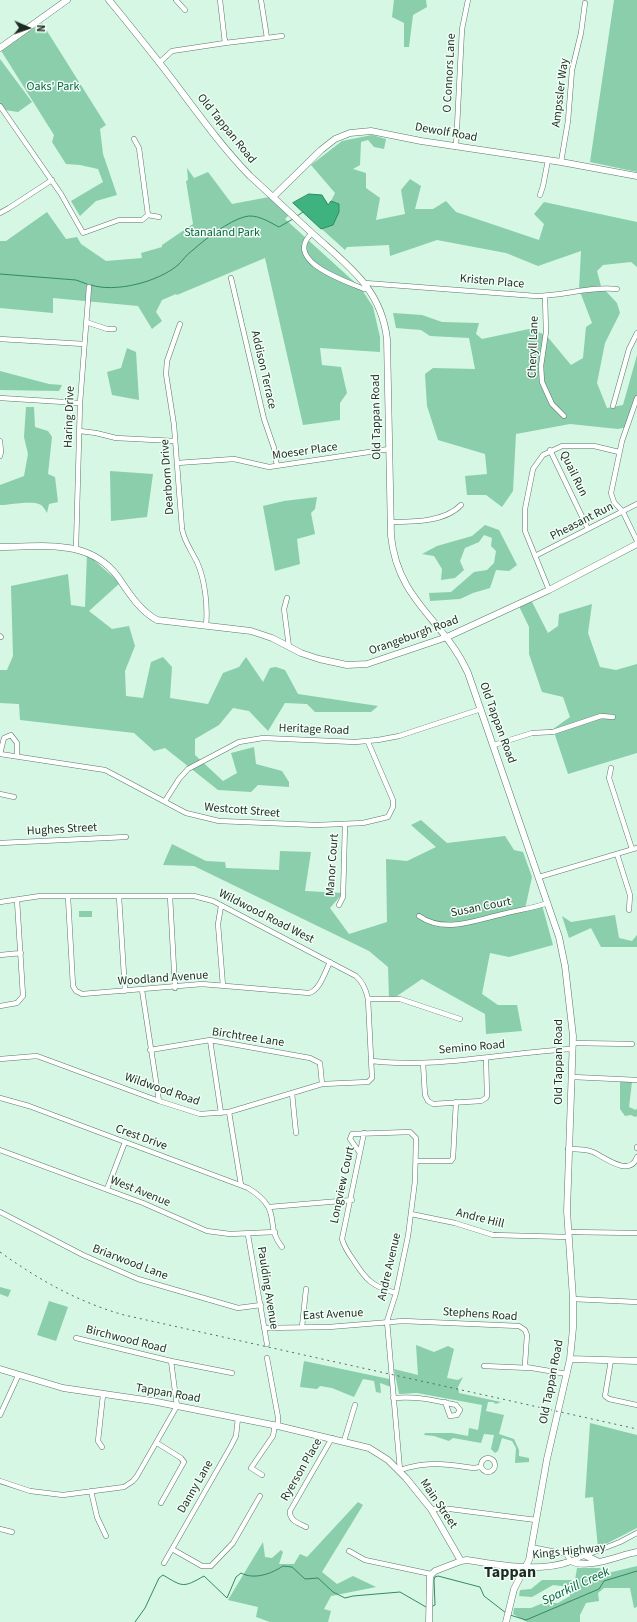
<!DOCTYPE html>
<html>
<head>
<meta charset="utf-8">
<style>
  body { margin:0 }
  #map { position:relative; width:637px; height:1622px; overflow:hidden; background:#d5f7e4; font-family:"Source Sans 3",sans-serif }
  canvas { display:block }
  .north { position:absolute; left:8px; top:8px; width:40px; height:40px; -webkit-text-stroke:3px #f1fef6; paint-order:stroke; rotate:92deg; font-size:11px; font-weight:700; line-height:16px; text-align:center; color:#1e2b24 }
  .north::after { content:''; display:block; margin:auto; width:14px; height:18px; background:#1e2b24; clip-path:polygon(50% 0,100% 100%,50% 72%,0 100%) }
</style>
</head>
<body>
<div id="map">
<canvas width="637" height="1622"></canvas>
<div class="north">N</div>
</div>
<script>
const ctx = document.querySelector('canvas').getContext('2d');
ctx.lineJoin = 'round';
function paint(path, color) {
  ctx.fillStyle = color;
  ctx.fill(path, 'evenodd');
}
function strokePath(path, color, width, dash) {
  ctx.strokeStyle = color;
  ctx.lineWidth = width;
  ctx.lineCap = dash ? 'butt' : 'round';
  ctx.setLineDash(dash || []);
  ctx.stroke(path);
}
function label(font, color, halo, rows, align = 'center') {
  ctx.font = font + ' "Source Sans 3",sans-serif';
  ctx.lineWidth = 3;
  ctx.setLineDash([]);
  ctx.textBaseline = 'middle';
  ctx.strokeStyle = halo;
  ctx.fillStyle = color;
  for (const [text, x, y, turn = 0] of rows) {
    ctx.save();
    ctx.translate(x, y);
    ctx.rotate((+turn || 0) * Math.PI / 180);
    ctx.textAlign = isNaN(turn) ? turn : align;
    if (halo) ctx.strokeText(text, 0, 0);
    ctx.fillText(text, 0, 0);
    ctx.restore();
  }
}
paint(new Path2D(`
  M394,0H426L427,7L413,15L409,47H404V23L392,17Z
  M614,0H637V172L590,162Z
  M42,23L106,125L100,129L103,154L117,195L96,201L80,216L71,201L103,182L98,169L80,165L66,164L52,142L54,135L0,49Z
  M0,59L32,102L18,112L5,110L0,102Z
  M372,135L386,139L384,149L374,147L368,140L361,142L360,165L353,169L366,173V188L380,198L376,220L405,214L401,190L410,179L421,186L415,209H433L446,201L456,212L539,240L544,224L534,214L544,202L637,222V267L631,262L603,265L597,271L601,286L617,303L620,313L605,343L597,383L607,408L623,405L637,355V400L627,427L618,429L570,424L516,434L513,491L502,507L486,495H467L465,476L487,474L485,454L438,440L427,406L425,374L433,368L475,369L469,338L430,336L421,330L396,328L393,313L422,315L442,322L479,323L476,334L482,339L529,329L546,335L571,365L583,358L586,327L592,323L579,289L581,251L538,266L506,253L437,240L390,256L389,245L347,247L345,250L293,203L309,194L322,195L329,205L335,193L311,165L342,141Z
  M187,168L194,178L208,172L232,204L269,197L289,215L285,219L361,288L373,307L380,337V352L320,348L322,365L341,367L347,393L340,403V420L303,425L265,258L177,295L176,294L162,300L156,312L162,321L152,329L138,306L53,298V313L0,308V241H6L47,212L66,239L77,237L81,244L106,261L142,258L141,253L162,247V245L193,224L186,181L188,180Z
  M127,348L136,352L139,400L112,395L107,372L121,368Z
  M0,371L49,384L62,385L59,391L0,390Z
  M26,407H34L35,427L48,431L52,437L48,474L55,477L58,502L49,504L47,513C46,511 43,506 41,505C34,500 10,505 0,505V485L24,476L28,454L24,437Z
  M110,471L153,474L147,517L111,521Z
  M317,497L315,509L311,513L315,534L297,539L300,564L275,571L263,506L284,501Z
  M485,525L499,530L517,565L509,571L496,570L490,588L473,593L460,599L430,601L429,593L451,592L474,572L487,570L494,563L496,551L491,546L492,538L484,535L479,542L465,548L460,561L464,570L455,578L441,580L442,569L434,556L422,554L437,546L472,536Z
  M87,554L120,583L89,611L112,629L129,626L135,646L125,671L126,696L143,698L151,662L163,657L172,667L170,698L208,704L223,673L239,667L246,657L263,682L270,668L276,667L285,670L298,694L378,706L371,712H315L307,704L285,703L268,731L249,711L233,708L219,725L195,739V755L223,781L237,773L231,753L254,747L256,764L282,771L289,782V787L258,785L251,792L218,790L165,748L154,751L134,733L20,720L19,704L0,703V670H7L13,656L11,586L68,574L71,605L85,607Z
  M530,598L548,633L558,626L559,614L592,604L588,633L600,667L616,670L637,664V753L568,774L553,729L570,717L563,697L542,692L529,654V627L518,604Z
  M421,820L447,843L505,836L514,850L523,852L532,877L525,909L542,905L553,945L509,957L490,953L482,994L498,1005H517L522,1031L486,1034L485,1014L422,979L394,998H389L388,967L369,951L194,866L163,865L172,844L206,861L225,862L226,868L279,870L280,851L311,852L305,891L343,893L330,908L349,934L387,922L386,859L407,861L436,847L411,825Z
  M79,911H92V917H79Z
  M615,915L619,938L632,941L637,935V947H601L591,928L569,938L562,916L571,922Z
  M620,1082H632L629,1107L636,1110L637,1108V1116L635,1117L631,1115L625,1116L620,1109Z
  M0,1287L11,1290L8,1297L0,1294Z
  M49,1301L68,1307L56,1341L37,1335Z
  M416,1345L434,1352L448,1346L454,1349L447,1378L458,1380L463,1377L458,1387L459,1393L501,1402L496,1404L493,1402H488L486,1411L504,1415L499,1434L514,1439L519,1450V1456L529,1458V1462L515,1463L516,1448L512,1441L502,1438L498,1451L495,1453L491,1449L494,1435L484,1434L481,1443L453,1438L449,1441L434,1436L424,1435L425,1433H452L468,1436L469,1428L478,1430L482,1405L417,1393L399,1394L394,1369L418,1375Z
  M304,1361L389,1379L391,1387L380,1383L381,1393L376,1392L374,1381L363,1379L354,1397L332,1388L320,1386L317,1389L300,1387Z
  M590,1423L637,1435V1528L598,1548L593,1497L585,1498Z
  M358,1502L363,1505L322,1572L337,1584L353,1576L376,1587L331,1596L324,1609L331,1611L328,1622H270L256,1617L258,1607L228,1600L263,1542L265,1557L272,1558L281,1550L283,1552L279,1564H294L300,1554L307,1557Z
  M637,1566V1607L634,1608L630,1588H604L598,1593L599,1601L586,1603L580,1615V1622H527L513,1614L514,1608H531L543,1603H558L570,1596V1587L553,1585L532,1597L519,1596L520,1590L531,1589L542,1580H575L577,1568H600L604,1574Z`), '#8aceab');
const water = new Path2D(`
  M309,194L322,195L328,205L331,201L339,204V212L333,225L321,229L293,203Z`);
paint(water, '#3eb380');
strokePath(water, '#348a64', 1);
strokePath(new Path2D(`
  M297,216L303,212
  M0,274L76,280L87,284
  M91,285C115,293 158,282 178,265C183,260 187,254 193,250C205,239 229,221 244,217C256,213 269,222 279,227L293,219
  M431,1607L435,1605L434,1580L435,1577L438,1576L480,1587L484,1596L506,1613
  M510,1615L526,1620L599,1589L604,1581L637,1571
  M135,1622L145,1608L159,1578L163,1575C183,1587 183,1588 204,1576L227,1598L236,1577L241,1573C254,1580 271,1574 283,1566L292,1567L305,1579L318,1578L333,1592L345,1598L353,1596L400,1592L426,1607`), '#348a64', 1);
const street = new Path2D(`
  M176,0L185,10
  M220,0L225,43L267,38L261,0
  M267,38L282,36
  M159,63L172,51L225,43V40
  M0,106L61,194L83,233L119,220H142L148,215L139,148L134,139
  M456,147L462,29L468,0
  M561,162L568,121L572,70L581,33L585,3
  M540,195L543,186L548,160
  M0,213L9,208L52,180
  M148,215L159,217
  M312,233C282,261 346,281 364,289
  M231,278L264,419L274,448L277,466
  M365,283L536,296C563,296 590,286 617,289
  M545,296L546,332L541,366L542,382L552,404L564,416
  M86,322L107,329H114
  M180,324L167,361L166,374L174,425L182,529C184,541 191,550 197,562C205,580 208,606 206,626
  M0,339L84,344
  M0,398L80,403
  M637,398L622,441L611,493L614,502L623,512L637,541
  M613,406L629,349L637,333
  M80,431L96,433L116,438L175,441
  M0,441L1,452L0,456
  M550,450L588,529
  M177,463L234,459L269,467L389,449
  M390,522C413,522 445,522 461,505
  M76,548L80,403L89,287
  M535,556L637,504
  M549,590L525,531V509L533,469L543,455L562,446H594L619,452
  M287,598L284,609L289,647
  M0,636L1,637
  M494,745L532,733L553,732L601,716L613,717
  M0,754L105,770L186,813L219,821L317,825L363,823L388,817L393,807V800L368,742
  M0,754L4,738L11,735L17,743V756
  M611,768L609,778L632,849
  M0,794L14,797
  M165,801L179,779L188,769L239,742L263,738L355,742L378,740L399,736L481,709
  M0,843L126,837
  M617,854L630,895L629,910
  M539,877L637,848
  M170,896L175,988
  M68,897L73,986L76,991L82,994L202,984L309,993C320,990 325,972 330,962
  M119,897L125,991
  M0,902L40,896H194L213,901L356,976C363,982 366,990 368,999L372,1078L368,1082L322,1084L229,1112L200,1114L159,1101L37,1056L0,1059
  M339,905L343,897L345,825
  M221,906L218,924L223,986
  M419,916C445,934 475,920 503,914C518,910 533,908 548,903
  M0,955L21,953
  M142,990L159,1101
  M368,999H400L460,1019
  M0,1006L17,1003L23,996L17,900
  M210,1040L221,1113
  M573,1043L632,1044
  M150,1050L210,1040L310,1058L320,1063L322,1084
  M372,1061C439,1069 506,1052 573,1049
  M423,1063L425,1095L428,1101L433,1104L481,1101L486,1098L487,1096L486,1058
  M573,1077L637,1080
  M292,1093L296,1133
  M0,1098L29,1106L248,1188C285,1211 263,1224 282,1247
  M229,1112L241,1185
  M364,1133L342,1239C344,1247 349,1254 354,1261C366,1280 373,1287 396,1293
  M637,1147V1148
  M568,1149C577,1149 586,1149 593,1152C604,1157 630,1178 637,1157
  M0,1150L143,1203L207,1231L230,1234L275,1232
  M360,1153L350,1139L352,1134L410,1132L416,1138L415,1181L408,1236L396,1293L387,1321L400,1470C429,1461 444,1464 474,1468L480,1467
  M416,1161H451L453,1158L456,1102
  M107,1189L125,1142
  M269,1207L352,1200
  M0,1212L83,1255L138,1279L238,1308L261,1305
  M411,1214L455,1223L493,1235L568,1237
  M568,1232L637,1233
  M248,1235L267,1344
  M573,1299L637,1302
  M302,1327L306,1289
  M264,1328L329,1327L403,1321L519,1326L525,1330L527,1335L525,1364L526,1367L567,1374
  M76,1338L171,1361L232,1373
  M267,1358L278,1417V1426
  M611,1360L605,1396L609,1399L637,1405
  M484,1366L530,1368
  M393,1398C417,1396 433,1400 456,1405L460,1410L457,1415L450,1416L445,1402
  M0,1415L18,1376
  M344,1441L355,1405
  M157,1443L181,1458L184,1462L161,1503
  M102,1447L98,1441L103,1395
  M481 1465a7 7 0 1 1 14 0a7 7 0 1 1-14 0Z
  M262,1475L251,1468L273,1436L275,1425
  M0,1481L30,1491L63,1495L124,1487L133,1481L137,1476L177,1406L171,1361
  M91,1491L97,1517L106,1536
  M431,1509H450L536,1520
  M306,1527C299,1523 289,1521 290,1511L332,1438
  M0,1529L12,1532
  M531,1547L566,1554L571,1561L620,1542L637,1533
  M172,1549L202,1566H211L233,1543L260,1496
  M349,1551L365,1560L431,1574
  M164,1563L231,1446L236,1436L238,1418`);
const secondary = new Path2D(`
  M109,0C131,27 154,55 175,83C199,115 222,147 250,176C271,195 292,215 313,234C348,266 381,288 387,339L391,536C398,602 444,619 468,673L559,937L565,966L573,1036L567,1211L573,1299V1328L570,1359L547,1459L529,1560L514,1589L506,1622
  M0,48L67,0
  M273,197L321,150L335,139L350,133L371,131L421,141L561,162L637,176
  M0,547C44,547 89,538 118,577C128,592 140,611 157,620L251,631L272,638L301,653L319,659L347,665L367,664L447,637L549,590L637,544
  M570,1359L637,1361
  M0,1369L63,1388L152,1401L278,1426L369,1448L388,1460L406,1478L431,1509L461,1561L467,1560C497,1565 541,1573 571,1561C588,1570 619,1555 637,1552
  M586,1556L597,1561
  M429,1622L430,1576L435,1571L461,1561`);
strokePath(street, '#5a7968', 5.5);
strokePath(secondary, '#5a7968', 7);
strokePath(street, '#fff', 4.5);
strokePath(secondary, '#fff', 6);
strokePath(new Path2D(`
  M0,1252C39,1280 78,1302 124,1315L637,1429`), '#566a5f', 1, [2, 4]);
label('12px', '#1e2b24', '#f1fef6', [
  ["O Connors Lane",450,73,-87],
  ["Ampssler Way",561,93,-83],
  ["Old Tappan Road",226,129,51],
  ["Dewolf Road",446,133,10],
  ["Kristen Place",492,282,5],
  ["Cheryll Lane",534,347,-88],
  ["Addison Terrace",263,370,77],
  ["Haring Drive",70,417,-88],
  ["Old Tappan Road",377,417,-91],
  ["Moeser Place",305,452,-8],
  ["Quail Run",573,474,64],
  ["Dearborn Drive",168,477,-94],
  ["Pheasant Run",582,522,-27],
  ["Orangeburgh Road",414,636,-20],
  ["Old Tappan Road",497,723,70],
  ["Heritage Road",314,730,2],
  ["Westcott Street",242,811,5],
  ["Hughes Street",62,830,-3],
  ["Manor Court",333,865,-86],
  ["Susan Court",481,908,-11],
  ["Wildwood Road West",266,917,27],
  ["Woodland Avenue",163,979,-4],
  ["Birchtree Lane",248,1038,9],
  ["Semino Road",472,1048,-5],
  ["Old Tappan Road",559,1062,-90],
  ["Wildwood Road",162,1090,19],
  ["Crest Drive",141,1138,20],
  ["Longview Court",343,1185,-78],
  ["West Avenue",140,1192,22],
  ["Andre Hill",480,1219,14],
  ["Briarwood Lane",130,1263,21],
  ["Andre Avenue",390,1267,-77],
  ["Paulding Avenue",267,1288,81],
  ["East Avenue",333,1315,-3],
  ["Stephens Road",480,1315,4],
  ["Birchwood Road",126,1340,14],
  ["Old Tappan Road",552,1382,-79],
  ["Tappan Road",168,1394,10],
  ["Ryerson Place",302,1470,-60],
  ["Danny Lane",196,1487,-60],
  ["Main Street",438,1504,56],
  ["Kings Highway",569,1552,-6]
]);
label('12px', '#0b6443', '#f1fef6', [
  ["Oaks' Park",53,87],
  ["Stanaland Park",222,233]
]);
label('italic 13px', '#005e3d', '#f1fef6', [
  ["Sparkill Creek",576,1587,-25]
]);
label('bold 16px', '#1e2b24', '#f1fef6', [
  ["Tappan",510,1573]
]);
</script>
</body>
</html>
